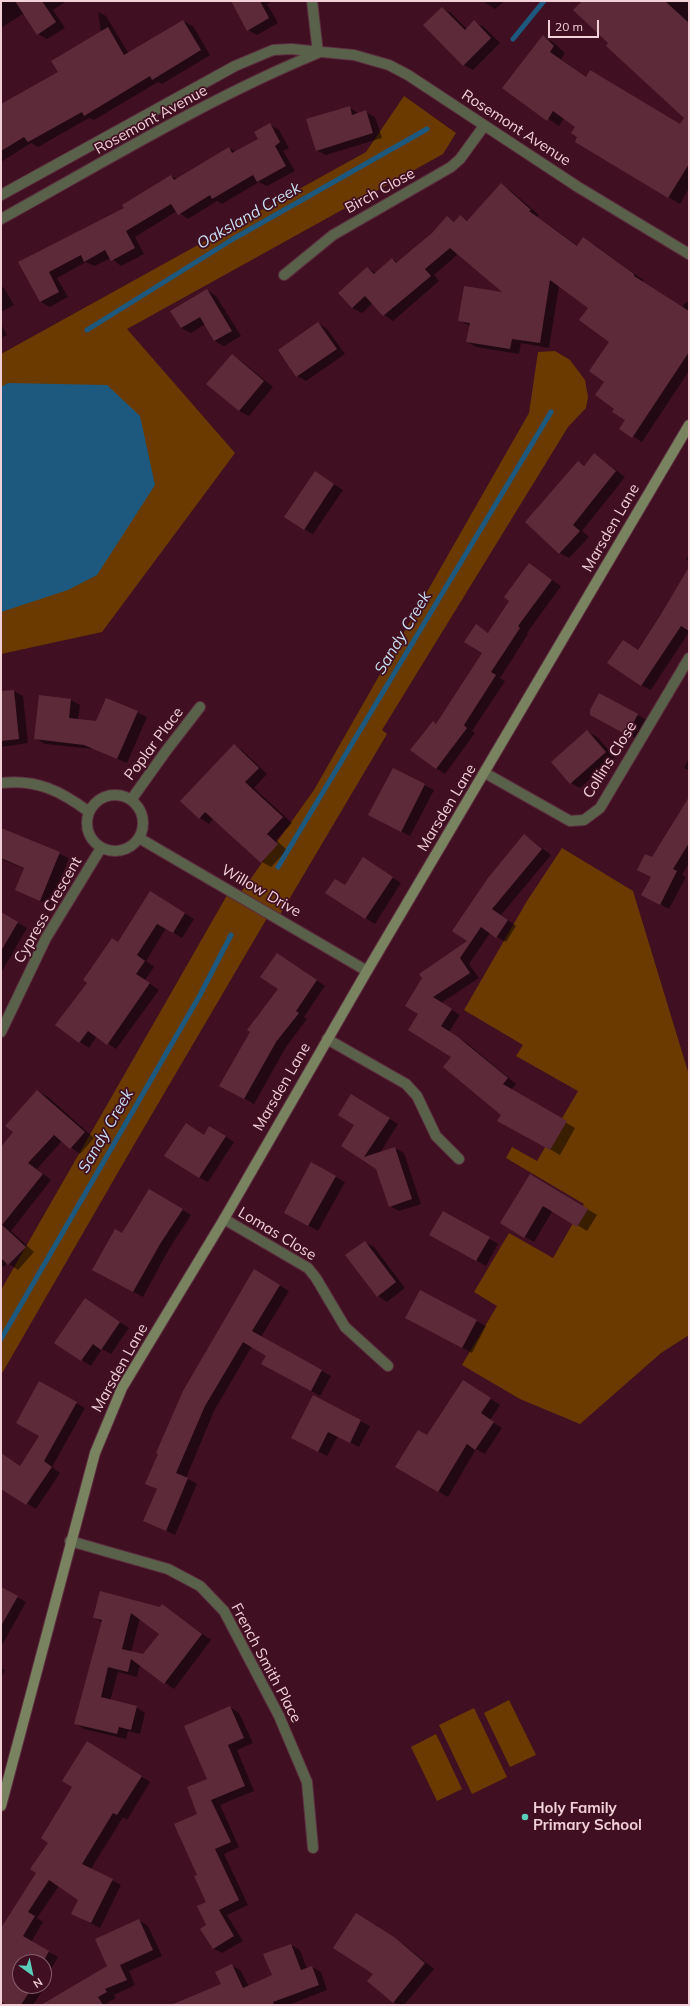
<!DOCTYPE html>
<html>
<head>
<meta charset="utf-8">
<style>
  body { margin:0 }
  #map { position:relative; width:690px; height:2006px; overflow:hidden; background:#401022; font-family:Mulish,sans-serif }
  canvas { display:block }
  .frame { position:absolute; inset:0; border:2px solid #f1d0d8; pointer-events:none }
  .north { position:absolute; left:12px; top:1954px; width:40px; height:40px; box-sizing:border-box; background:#401022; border:1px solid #875d6b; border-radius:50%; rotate:147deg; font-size:11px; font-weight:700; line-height:16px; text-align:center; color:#f1d0d8 }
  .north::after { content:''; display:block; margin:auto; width:14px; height:18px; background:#5bcebb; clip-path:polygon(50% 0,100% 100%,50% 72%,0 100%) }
  .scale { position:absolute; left:548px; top:20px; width:51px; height:18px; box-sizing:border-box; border:2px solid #f1d0d8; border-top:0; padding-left:5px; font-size:12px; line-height:14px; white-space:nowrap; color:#f1d0d8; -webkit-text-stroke:3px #401022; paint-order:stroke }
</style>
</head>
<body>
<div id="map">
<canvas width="690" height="2006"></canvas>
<div class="frame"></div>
<div class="north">N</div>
<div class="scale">20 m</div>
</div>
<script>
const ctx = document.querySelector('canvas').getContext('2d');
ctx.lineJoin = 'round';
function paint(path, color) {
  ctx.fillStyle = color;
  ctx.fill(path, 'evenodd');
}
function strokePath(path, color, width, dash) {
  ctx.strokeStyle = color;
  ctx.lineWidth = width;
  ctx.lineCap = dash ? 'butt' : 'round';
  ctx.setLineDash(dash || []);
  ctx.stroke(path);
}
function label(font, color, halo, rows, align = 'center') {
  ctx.font = font + ' Mulish,sans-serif';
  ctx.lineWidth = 3.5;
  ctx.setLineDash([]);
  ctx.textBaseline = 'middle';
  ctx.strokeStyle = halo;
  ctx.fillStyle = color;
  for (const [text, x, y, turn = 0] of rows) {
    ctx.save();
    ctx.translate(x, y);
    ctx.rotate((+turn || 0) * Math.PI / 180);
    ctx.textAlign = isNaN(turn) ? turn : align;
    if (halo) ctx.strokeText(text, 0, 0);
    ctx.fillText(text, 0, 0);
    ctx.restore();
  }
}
paint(new Path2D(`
  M404,96L456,133L443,154L127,329L235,453L102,632L1,654V354L366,152Z
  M555,351L570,360L585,380L588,397L586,408L568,427L382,730L387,734L278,918L270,913L135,1143L1,1375V1290L230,890L239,895L314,790L529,413L538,352Z
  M562,848L633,891L689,1075V1335L661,1353L580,1424L520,1399L462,1365L497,1306L474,1292L509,1233L553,1258L584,1204L506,1158L512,1147L537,1161L578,1091L516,1056L523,1045L464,1010L527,901Z
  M509,1700L536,1755L510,1767L484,1713Z
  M474,1708L507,1777L472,1794L439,1725Z
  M436,1734L462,1789L437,1801L411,1747Z`), '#6b3a01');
paint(new Path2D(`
  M8,383L107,385L140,416L155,485L97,575L68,590L1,612V387Z`), '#1d597f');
paint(new Path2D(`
  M1,1H67L53,10L65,28L47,39L38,34L24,13L1,28Z
  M232,1H273L267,4L278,23L257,35L248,30Z
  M483,1H505L495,9Z
  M584,1H689V188L680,204L577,142L579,137L576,127L564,118L559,126L503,88L543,36L554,43L565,53L561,59L587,78L680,125L686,117L610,42Z
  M442,8L451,13L467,29L474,22L484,27L500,43L473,70L464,65Z
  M98,12L106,16L129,54L183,21L193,26L210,55L162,84L158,82L94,120L89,118L38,147L31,143L1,162V117L59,72L101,32Z
  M349,107L359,114L366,112L375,117L382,138L326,155L316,150Z
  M270,125L279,130L289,148L283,151L295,171L267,186L259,182L222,204L217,201L188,219L177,211L135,237L144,254L121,266L111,258L94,266L86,262L57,278L68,297L50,307L41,302L20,263L125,208L171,176L177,179L229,148L236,152L259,140Z
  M501,185L510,190L539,215L537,217L578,246L593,244L643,280L642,282L682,307L686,302L689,304V371L642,442L621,429L626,420L615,409L606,382L610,341L589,307L559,286L549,348L521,343L519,354L476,347L467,342L470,326L459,320L506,293L458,254L434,275L439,281L393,321L384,315L373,303L362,313L352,308L367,268L376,273L393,259L398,263L433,234L447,217L456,222L460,216L469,221Z
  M1,286L4,288L14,305L1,312Z
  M207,290L216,296L241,336L224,346L215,341L205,324L191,333L181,328Z
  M318,323L327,329L345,354L306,381L297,376Z
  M1,324L7,335L1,338Z
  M232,355L241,361L273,387L249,416L239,411L208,384Z
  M594,454L625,477L582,531L589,537L569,558L560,553L526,522L578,462L585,466Z
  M324,478L343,490L313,534L304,529Z
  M689,555V561L686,559Z
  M529,564L561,586L527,633L528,634L500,678L505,681L472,731L475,733L445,774L436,768L433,722L437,724L483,653L476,626L489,633L510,601Z
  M689,569V632L651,690L641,685L638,650Z
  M14,691L23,696L28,743L1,747V692Z
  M600,695L647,720L637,739L601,720Z
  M71,700L80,705L78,720L97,722L137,712L147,717L127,763L94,749L45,744L35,738Z
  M588,732L597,737L615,757L580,788L571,783Z
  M234,745L243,751L267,774L254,788L292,823L276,840L287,850L271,867L262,862L214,818L209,824L200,818Z
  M689,758V770L684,768Z
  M393,769L434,790L410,836L379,820Z
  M689,801V863L682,875L686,877L669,909L652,900V859Z
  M1,829L69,858L50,905L16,890L25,869L1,859Z
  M524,835L551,855L501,915L516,926L506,942L490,933L469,964L479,978L441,1003L460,1015L449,1032L467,1043L516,1084L511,1090L575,1128L560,1155L499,1120L502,1115L452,1057L409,1030L469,941Z
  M372,864L401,883L375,924L326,893L345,886Z
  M160,898L194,919L182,938L166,928L146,961L154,967L145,980L159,990L116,1049L97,1036L89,1048L56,1025L119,943Z
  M1,913L27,928L1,973Z
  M286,959L325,986L304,1017L307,1019L286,1047L254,1104L221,1085L280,989Z
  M37,1091L47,1096L94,1138L80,1154L62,1141L37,1169L51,1180L11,1231L34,1252L18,1270L7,1263L4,1267L1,1265V1149L14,1132Z
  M360,1100L398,1124L380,1153L395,1148L404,1153L421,1204L399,1211L390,1206L377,1168L342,1146L355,1125Z
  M219,1132L234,1142L208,1182L199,1177L204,1136Z
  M312,1164L345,1182L318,1231L294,1218Z
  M540,1180L597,1215L587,1231L553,1210L534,1242L501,1223Z
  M149,1190L191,1215L169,1249L143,1297L94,1270L123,1234Z
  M443,1212L498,1244L486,1266L431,1234Z
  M365,1242L374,1247L405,1288L387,1302L378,1296Z
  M255,1271L289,1291L261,1337L331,1376L320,1396L263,1363L267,1355L252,1346L214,1411L186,1478L197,1484L175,1535L145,1521L158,1490L147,1484Z
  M420,1291L486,1326L472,1353L415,1323Z
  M85,1299L129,1328L111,1354L102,1349L91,1366L55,1343Z
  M39,1383L85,1408L52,1467L60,1473L36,1509L1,1487L20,1466L40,1436Z
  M473,1387L500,1405L490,1420L502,1428L485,1454L476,1449L448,1497L397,1467L428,1436Z
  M314,1397L370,1426L359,1447L338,1436L327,1456L301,1443Z
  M1,1588L26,1602L1,1647Z
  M162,1605L211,1640L174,1689L140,1665L137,1677L118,1672L110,1701L136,1707L145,1713L140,1734L128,1731L126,1739L84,1729L75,1723L102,1622L94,1618L160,1608ZM140,1618L160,1633L144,1655L131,1652Z
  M1,1668L5,1670L1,1678Z
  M230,1707L239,1713L253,1743L237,1750L254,1791L220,1805L239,1847L224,1854L248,1905L227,1915L243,1941L222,1953L213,1948L207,1926V1902L198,1875L199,1814Z
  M96,1748L150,1782L127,1820L123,1817L91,1869L121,1885L100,1928L82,1919L79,1900L59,1886L37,1918L43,1922L31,1942L58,1957L44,1981V1962H20V1986H41L39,1989L42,1991L33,2005H9L1,2000V1930L37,1873L49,1842Z
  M365,1919L403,1944L434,1969L404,2005H399L393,2002L374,1974Z
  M139,1920L148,1926L162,1956L129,1971L135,1985L114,1995L116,1998L107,2003L108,2005H57L108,1967Z
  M291,1945L300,1950L307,1969L312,1967L321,1972L327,1990L288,2005H177L222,1985L232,1965L241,1971L249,1987L273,1976Z`), '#0007');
strokePath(new Path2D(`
  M513,39L544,1
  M87,330L233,239L427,129
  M278,867L551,412
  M1,1339L200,995L231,935`), '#1d597f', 5);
paint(new Path2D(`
  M15,1H42L56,22L37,35Z
  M231,1H260L269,18L247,31Z
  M582,1H665L689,23V164L668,198L575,142L577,137L571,133L575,127L553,111L547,121L502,88L543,35L554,46L550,52L586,77L590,70L680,124L684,118L606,46L608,43L573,10Z
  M442,7L465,30L474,20L491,38L463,66L423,25Z
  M183,20L201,50L152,80L150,76L84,116L82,112L28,142L24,137L1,151V104L58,72L51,61L108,27L124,55Z
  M350,106L352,115L366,110L373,133L316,151L306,119Z
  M270,123L280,142L275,146L286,166L257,182L253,175L212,199L210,195L178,215L171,204L126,231L135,248L111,261L105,250L84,262L81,255L49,272L59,292L40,302L18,262L124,208L122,205L171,175L174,180L229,147L232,153L258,139L254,132Z
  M501,183L531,210L529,211L577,246L583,237L634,274V276L689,311V352L632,438L619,429L625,420L612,412L614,409L595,395L604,382L589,371L609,342L579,320L588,308L550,280L540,343L512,339L510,349L466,342L470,323L458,321L464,286L502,292L450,248L425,269L431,276L383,316L365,296L352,308L338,293L367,267L374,274L392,258L396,263L432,233L447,216L454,222L460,215L467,221Z
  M207,289L232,331L214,341L200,317L181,328L170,311Z
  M318,322L337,349L296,377L278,350Z
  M232,354L264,381L239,411L206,384Z
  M594,453L616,471L573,525L580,531L559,554L525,522L578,461L584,466Z
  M315,471L334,484L304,530L284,517Z
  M529,563L552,580L518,626L520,628L491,672L496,675L464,725L467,728L436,769L410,750L433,721L436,724L482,653L464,642L476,624L488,633L509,601L504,597Z
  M689,567V631L681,626L641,686L607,663L623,640L638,650L661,614Z
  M14,690L19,739L1,741V691Z
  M599,693L638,714L627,735L590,715V710Z
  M39,695L71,699L69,718L96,721L106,698L138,711L117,759L84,745L34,739Z
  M587,730L606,752L570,784L551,762Z
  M234,744L259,768L245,782L283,817L267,834L278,844L261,863L205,812L199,819L180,801Z
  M393,768L425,784L401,832L368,815Z
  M689,797V843L673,869L677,871L660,905L641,895L651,877L637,870L645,854L652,857Z
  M1,828L60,852L40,901L15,890L24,868L1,858Z
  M524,834L542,849L492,909L508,920L496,938L481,927L460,958L470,973L433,997L452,1009L441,1026L458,1037L508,1078L503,1084L567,1121L550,1150L497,1121L501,1115L443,1067L451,1057L408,1030L418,1014L405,1006L422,978L419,974L467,941L452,931L488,878Z
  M363,857L393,877L365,919L325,893L335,879L345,885Z
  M150,891L185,913L173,933L157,924L137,955L145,961L136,974L150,983L107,1045L88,1031L79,1043L55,1025L87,983L83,980L112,938L118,942Z
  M1,912L18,922L1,951Z
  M277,953L317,980L296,1011L299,1013L276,1042L244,1099L219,1086L250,1032L247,1030L278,989L260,977Z
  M37,1090L85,1132L70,1149L54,1135L28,1163L43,1174L2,1225L26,1247L8,1265L1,1258V1147L13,1132L5,1126Z
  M351,1094L390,1118L364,1157L395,1147L412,1199L389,1207L376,1169L341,1146L354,1125L338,1115Z
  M186,1123L204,1135L209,1126L226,1136L199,1178L164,1156Z
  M311,1162L336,1176L308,1226L284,1213Z
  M530,1174L588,1209L577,1227L543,1206L524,1238L500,1223Z
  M149,1189L183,1209L160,1244L133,1292L92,1270L115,1229L122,1233Z
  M443,1211L490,1237L476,1261L429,1235Z
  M365,1241L396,1282L377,1297L345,1255Z
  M254,1269L280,1285L252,1331L322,1370L311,1391L261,1364L266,1356L243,1342L205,1406L176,1473L188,1478L166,1531L143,1521L157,1489L145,1484L158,1454L156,1453L183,1391Z
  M420,1290L477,1320L462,1348L405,1318Z
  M85,1298L120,1322L101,1350L93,1344L81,1361L54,1343Z
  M463,1380L491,1398L481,1413L494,1422L475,1450L467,1444L438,1492L395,1467L418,1430L427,1435Z
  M39,1381L77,1402L44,1461L52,1467L26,1505L1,1489V1453L20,1466L39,1436L16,1423Z
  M313,1395L361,1420L350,1443L328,1432L318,1452L291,1438Z
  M1,1587L18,1596L1,1626Z
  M100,1591L160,1607L162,1604L202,1634L164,1684L131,1659L128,1672L108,1667L101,1697L137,1706L131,1730L119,1727L117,1734L74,1724L102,1620L93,1618ZM131,1613L159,1634L143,1654L122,1649Z
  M230,1706L244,1738L228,1745L245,1786L211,1800L231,1842L215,1849L239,1900L219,1910L234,1936L213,1949L200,1929L206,1925L197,1906L206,1902L194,1876L197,1875L174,1824L197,1814L187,1787L207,1779L184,1726Z
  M87,1741L142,1776L117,1815L113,1813L82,1864L113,1879L91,1923L71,1914L78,1900L49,1880L28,1912L35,1916L23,1936L49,1951L43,1962H20V1986H33L21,2005H7L1,2001V1928L36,1873L30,1869L48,1843L41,1838L72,1787L62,1781Z
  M356,1913L394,1937L425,1963L393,2003L367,1981L373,1974L333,1948Z
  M139,1919L153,1950L120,1965L127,1980L105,1989L107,1992L98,1997L103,2005H41L107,1966L95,1939Z
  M291,1944L301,1970L312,1966L319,1985L273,2002L274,2005H171L221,1984L215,1972L232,1964L243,1988L272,1975L263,1954Z`), '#5d2a3a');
const street = new Path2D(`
  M312,1L318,53
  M1,195L235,66L273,50L291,49L354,55L389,65L408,75L578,187L689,254
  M1,219C104,162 209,98 318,53
  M284,275L333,235L451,167L460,159L484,126
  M485,773L570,821L584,820L600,808L689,658
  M1,783C37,779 61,791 89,812
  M87 823a28 28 0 1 1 56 0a28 28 0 1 1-56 0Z
  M131,800L166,751L200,707
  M139,838L367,971
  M1,1032L46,938L101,848
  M327,1039L406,1084L417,1096L436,1136L459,1159
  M224,1219L308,1268L316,1278L345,1327L388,1366
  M70,1541L168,1569L200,1586L224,1611L279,1716L307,1782L313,1848`);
const secondary = new Path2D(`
  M1,1806L95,1453L122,1388L224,1219L367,971L689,425`);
strokePath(street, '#5c2f3f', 12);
strokePath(secondary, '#5c2f3f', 12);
strokePath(street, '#5a614b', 10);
strokePath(secondary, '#798360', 10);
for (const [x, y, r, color] of [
  [525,1817,4,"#5bcebb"]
]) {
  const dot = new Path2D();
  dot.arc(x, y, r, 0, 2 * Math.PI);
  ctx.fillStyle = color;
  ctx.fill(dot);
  strokePath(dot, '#401022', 1.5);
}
label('15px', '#f1d0d8', '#401022', [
  ["Rosemont Avenue",151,120,-29],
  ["Rosemont Avenue",516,128,33],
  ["Birch Close",380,191,-29],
  ["Marsden Lane",611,528,-60],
  ["Poplar Place",154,744,-53],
  ["Collins Close",610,760,-58],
  ["Marsden Lane",447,808,-59],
  ["Willow Drive",261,891,30],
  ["Cypress Crescent",48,910,-60],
  ["Marsden Lane",282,1087,-60],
  ["Lomas Close",277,1234,31],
  ["Marsden Lane",120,1368,-61],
  ["French Smith Place",266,1663,62]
]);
label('bold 15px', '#f1d0d8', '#401022', [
  ["Holy Family",533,1808],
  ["Primary School",533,1825]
], 'left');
label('italic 16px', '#c7def0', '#401022', [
  ["Oaksland Creek",249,216,-30],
  ["Sandy Creek",403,633,-59],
  ["Sandy Creek",106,1131,-60]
]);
</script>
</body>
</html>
